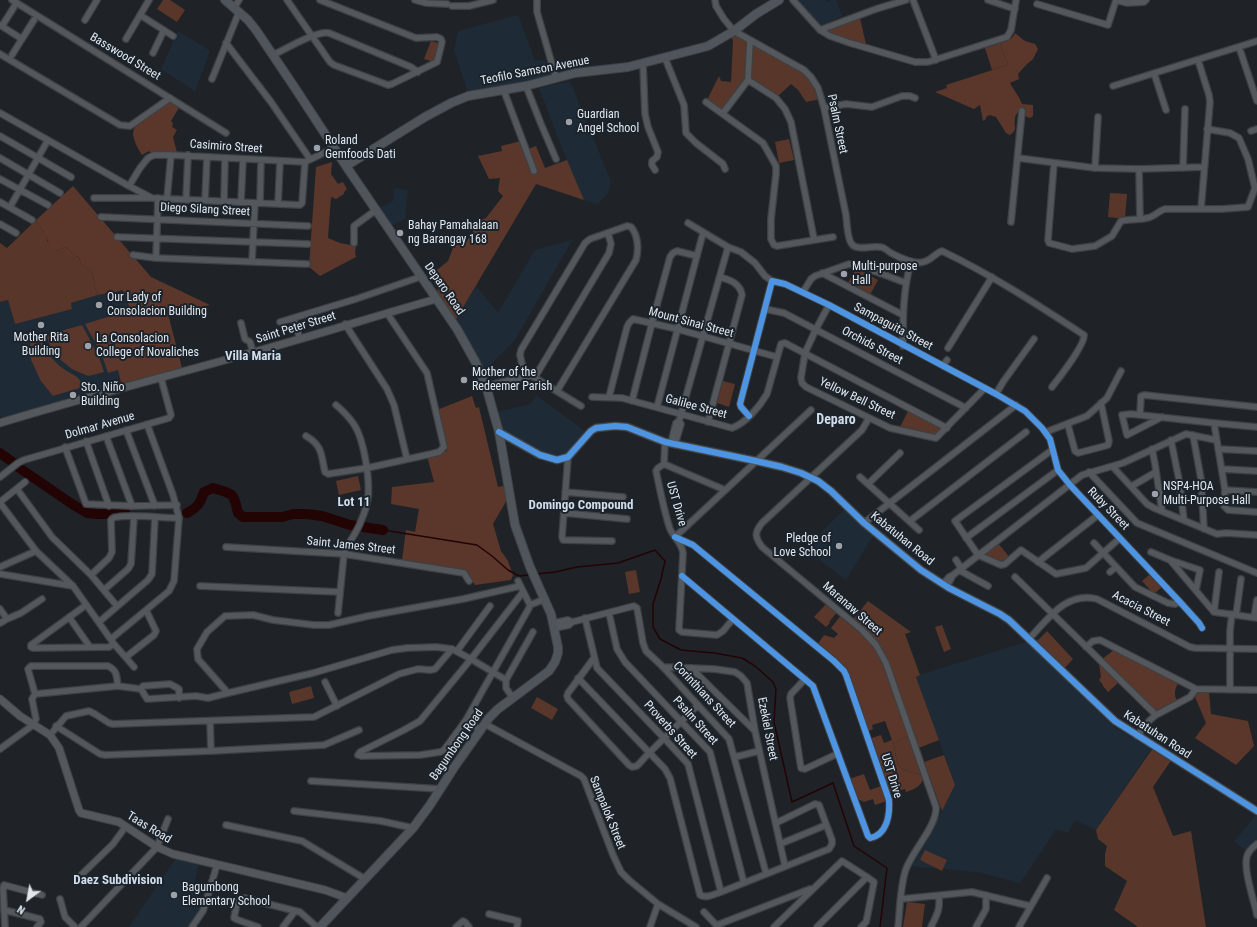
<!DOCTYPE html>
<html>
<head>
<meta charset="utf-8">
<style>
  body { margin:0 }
  #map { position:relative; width:1257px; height:927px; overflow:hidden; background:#1f2328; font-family:"Roboto Condensed",sans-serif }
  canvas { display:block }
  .north { position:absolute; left:8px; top:879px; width:40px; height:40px; -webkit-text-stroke:3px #1b232c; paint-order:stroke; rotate:212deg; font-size:11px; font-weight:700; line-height:16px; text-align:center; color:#e1e7ed }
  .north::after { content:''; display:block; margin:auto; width:14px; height:18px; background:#e1e7ed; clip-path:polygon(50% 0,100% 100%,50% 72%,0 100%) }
</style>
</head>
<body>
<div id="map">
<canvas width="1257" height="927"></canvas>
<div class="north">N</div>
</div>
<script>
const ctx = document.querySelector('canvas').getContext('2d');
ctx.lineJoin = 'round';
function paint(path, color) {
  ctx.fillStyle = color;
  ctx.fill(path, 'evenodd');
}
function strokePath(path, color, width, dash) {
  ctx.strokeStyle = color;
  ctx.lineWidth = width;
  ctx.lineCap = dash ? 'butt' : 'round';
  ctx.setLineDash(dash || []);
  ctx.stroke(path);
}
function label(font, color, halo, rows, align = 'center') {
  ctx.font = font + ' "Roboto Condensed",sans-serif';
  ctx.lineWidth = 4;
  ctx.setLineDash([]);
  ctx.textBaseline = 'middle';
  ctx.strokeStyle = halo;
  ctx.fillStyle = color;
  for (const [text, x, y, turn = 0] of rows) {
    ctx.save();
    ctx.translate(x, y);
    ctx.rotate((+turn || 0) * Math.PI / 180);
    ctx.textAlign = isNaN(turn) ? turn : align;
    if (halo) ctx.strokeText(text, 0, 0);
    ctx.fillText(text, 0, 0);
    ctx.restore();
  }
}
paint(new Path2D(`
  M798,0H826L827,2L832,0H836L842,16L820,26Z
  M518,15L535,61L545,60L551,77L525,83L468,92L454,50L458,31Z
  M178,31L210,51L195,91L161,69Z
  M570,81L611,182L607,194L598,204L584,200L565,156L539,88Z
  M394,188L408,190L405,219L391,226L379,208L393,201Z
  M572,240L515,340L484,371L455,321L476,286L498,313L535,250Z
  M121,289L210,305L168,314L182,368L2,419L0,415V302L8,300L15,324L72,308L70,303Z
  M537,396L585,431L566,454L556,457L547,456L501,431L496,412L530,404Z
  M846,508L874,534L846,580L817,558L821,553L809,544Z
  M1026,642L1115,728L1151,749L1096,830L1075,820L1068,833L1056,829L1020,883L977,872L912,866L923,849L955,785L916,676Z
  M1256,815L1257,816V841L1245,850L1234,842Z
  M176,858L199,864L192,891L204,900L200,909L189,927H129Z`), '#1e2b37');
paint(new Path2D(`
  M163,0H170L185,10L177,22L157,9Z
  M860,18L866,44L852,41L826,31Z
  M734,31L811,77L821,99L806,102L798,90L791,84L776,98L748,80L723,113L706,102L719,76L721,81L731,82L733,41L730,34Z
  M431,41L441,44L434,62L424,59Z
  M1000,43L1008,65L992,70L985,48Z
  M789,139L794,160L779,163L775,142Z
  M1110,193L1127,194L1125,219L1108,217Z
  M36,220L46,235L47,241L56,251L65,247L76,256L79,257L81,264C99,274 91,281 98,295L71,303L72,309L15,324L8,300L0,302V243L7,248Z
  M856,268L878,280L870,295L848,283Z
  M723,381L735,384L729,407L717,403Z
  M909,409L946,428L935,438L899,429Z
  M358,476L361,490L339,495L336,481Z
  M997,542L1011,559L1005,564L979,556Z
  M636,570L640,592L629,594L625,572Z
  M1150,574L1162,587L1154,594L1142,581Z
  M868,601L911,632L905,634L920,675L916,677L939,740L916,749L852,621Z
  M942,625L951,649L944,652L935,627Z
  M1047,631L1073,659L1063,670L1035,643Z
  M311,686L314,698L292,704L289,692Z
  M537,697L558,709L552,720L531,708Z
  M909,735L923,775C894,769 899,769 893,741L896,742Z
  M1153,748L1172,759L1153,787L1173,836L1191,831L1206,927H1138L1114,910L1127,881L1105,866V854L1107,846L1098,839L1096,830Z
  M944,755L955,785L942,811L924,762Z
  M925,850L947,860L942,871L920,860Z
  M907,902L925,904L922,927H903Z`), '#583629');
paint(new Path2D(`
  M1015,33L1025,41L1035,44L1038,49L1033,59L1026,65L1018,74L1019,79L1010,83C1014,91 1020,97 1022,104L1033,105V116L1030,118L1025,116V110L1020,109C1018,112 1015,115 1015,119C1013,127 1019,128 1010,135L1006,133L996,117L990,115L987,116L985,120L983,121L980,105L974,109L935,92L947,88L946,85L1008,65L1000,43C1007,41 1012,40 1015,33Z
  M170,101L180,106L171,121L173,123L172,127L177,130L173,137L177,153L152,154L149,151L142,155C138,149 134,142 133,134C133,121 160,107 170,101Z
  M521,141L524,151L536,146L545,168L567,160L584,200L536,184L455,321L437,294L438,286L437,270L448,261L453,248L455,245L467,241L480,220L486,218L503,196L498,191L500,178L489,179L478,156L502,151L501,146Z
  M332,162L331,174L338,184L343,182L347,189L344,192V194L336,199L331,197L328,238L340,243L356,246L355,252L356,257L320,276L309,267L316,167Z
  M73,186L151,277L210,305L168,314L182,368L111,389L110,385L121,382L118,370L108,373L102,355L85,324L120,313L119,309L129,306L125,293L122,290L113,293V292L98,295C91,281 99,274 81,264L79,257L76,256L65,247L56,251C47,245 49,242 45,234C43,230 39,225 36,220Z
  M82,325L99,357L104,372L88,376L72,369L57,357L52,350L46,335Z
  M42,339C45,349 52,360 61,367C71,375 79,374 83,387L53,396L41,381L31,360L30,345L31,342Z
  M472,396L476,408L479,407L498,487L507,485L508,498L493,524L501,551L508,561L513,575L511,580L475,585L466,571L402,560L406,530L415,532L419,509L391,504L392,487L434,482L427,456L447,451L437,410Z
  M827,603L838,611L829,622L830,623L826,627L814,617Z
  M842,614L875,646L886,664L909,735L896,742H893C899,769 894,769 923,775C924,785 915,789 906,792L905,789L889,793L869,739L881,735L884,743L892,740L885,721L872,725L873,729L866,732L849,679L817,645L824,635L834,638L838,634L831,628Z
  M1115,649L1179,682C1175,688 1174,692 1176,699L1180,701L1155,714L1101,660Z
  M1100,662L1119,682L1108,692L1103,686V685L1099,680L1101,677L1099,664Z
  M1198,692H1209L1211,714L1248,721L1254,746L1236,765L1195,738L1206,723L1195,697Z
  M864,774L870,790L881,786L887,801L875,805L873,799L864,802L856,798L849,779Z`), '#5a372a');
strokePath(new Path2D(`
  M383,530L477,545L492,556L508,570L519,576L530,575
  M536,574L555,572L577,567L618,563L655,550L665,561L661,579L653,604V627L660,639L681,650L714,653L742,658L755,666L773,682L776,689L774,722L792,802L833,783L854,846L887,868L880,927`), '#220404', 1.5);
strokePath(new Path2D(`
  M0,453L14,463
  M18,467L72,504L87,513L97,514H126
  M187,513C198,507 200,504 204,492L213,488L226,492L232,495L235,501L238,513L243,517H282L293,514H307L322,516L350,525L383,530`), '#220404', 10);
const minor = new Path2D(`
  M12,0L226,133
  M287,0L330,62L334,65L388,85L392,84L437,62L442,42L441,39L437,37L416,38L320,0
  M415,0L426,3L447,4
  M537,0V12L556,78
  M715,0L716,6L724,19L734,31L804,70L811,77L818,88L824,108L846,215C847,223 847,236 851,243C856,252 872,245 880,247C884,247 888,251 891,253C899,257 914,265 923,262C931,261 935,253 942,251C992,275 1038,305 1084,335C1085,345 1059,378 1052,387
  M793,0L820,30L830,36L850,43L915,62H928L1007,37L1011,30L1016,0
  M913,0L936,60
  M988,0L1015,9
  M1037,4L1108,25L1116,0L1127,3L1144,2L1146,0
  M452,6H469L493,0
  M234,8L239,0
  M140,15L173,36
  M85,20L97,0
  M0,25L22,39L12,55
  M2,26L14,7
  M820,30L876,9L906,0
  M22,39L34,20
  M126,39L149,0
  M226,43L271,102L310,159
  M1239,47L1257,101
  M153,53L164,30
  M0,54L120,125L130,126L170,98
  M273,55C286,49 315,31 329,33L411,67L418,72
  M665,58L684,105L686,133L696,143L723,164L725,169
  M1198,60L1209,95L1210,102L1201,209
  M643,64L645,114L648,127L658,152L657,157L652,161V165L655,170
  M1154,73L1166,110
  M212,79L239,12
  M748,80L776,98L785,109L791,122L814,239
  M526,86L541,124L556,159
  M1113,86L1257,41
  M504,91L534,171
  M706,102L763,143L776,166V174L771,219V239L774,245L777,246L833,237
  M824,108L846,104L872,107L902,96H910L915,98
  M0,113L129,186L152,198
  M723,113L748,80L750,41
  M1251,131L1257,129
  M0,136L71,177
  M0,158L60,193
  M1018,158L1095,168L1139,169L1204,167
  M1054,163L1048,240L1049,243L1072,249L1095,246L1112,236L1121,221C1130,219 1138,220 1147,218C1154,217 1158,211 1165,209H1222L1248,207L1255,188L1248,159L1239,138L1230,133L1207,129
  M1095,168L1098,117
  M1183,168L1185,109
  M1139,169L1140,218
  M0,179L48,205
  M129,186L140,168L148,158L154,155H171L305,162L334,148
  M94,198H152L300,205L302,203L305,162
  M167,199L171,155
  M186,200L188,155
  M205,200L207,157
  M224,201L225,158
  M0,202L32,220
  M241,202L243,159
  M260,203L261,161
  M278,204L280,162
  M10,207L48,140
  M101,217L308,226
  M1011,222L1022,111
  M688,223L728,247L741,252L755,263L765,276L772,281
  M0,224L16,233
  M117,237L308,244
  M354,243V226L376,210
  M133,255L156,258L307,264
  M156,258L158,198
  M252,261L255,203
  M822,273L903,315
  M803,292L811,279L815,276L849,264L877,272L906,283
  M829,305L816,329L805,353L801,378L802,383L806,387L890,428L936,438L985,388
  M765,309L784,313L966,408
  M293,318L300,339
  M280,322L356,299L420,277
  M241,323L245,339L250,342L253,352
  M345,324L387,389L394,405L407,459
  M903,346C903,315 903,291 911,261
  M948,348L992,277
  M943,366L947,360
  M525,377L520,355L521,350L585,243L590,239L627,226L631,227C638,235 639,249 636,260L557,391
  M535,377L609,253L611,244L608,233
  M486,386L528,376H532L581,406
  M996,394L1003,382L1034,339
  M592,397L622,398L732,428C746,423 760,406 767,394L781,344L785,343L947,428
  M609,397L627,327L629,323L633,319L677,329L777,357
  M632,401L652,323L670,257L673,253L677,251L697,256
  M336,405C342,410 348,416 353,423C364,438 370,479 368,498C367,506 364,514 361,521C357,533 348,542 344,554L338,613
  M657,407L703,233
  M1140,415L1141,396L1144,395L1257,407
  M749,416L741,407L740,404L772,281L785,284L829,305L996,394L1025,411L1042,428L1050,439L1058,470L1070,485L1180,602L1199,623L1202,628
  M1162,417L1127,435L1122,415L1131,414L1214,423L1257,427
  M869,418L862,430L762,523C754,533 755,537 762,547L862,630L876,645L886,663L936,807C937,826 913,850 906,869C900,886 900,909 898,927
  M708,422L742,295C740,283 730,280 720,277
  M1214,423L1225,490L1224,506L1228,510L1257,512
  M1068,425L1075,451L1078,453L1105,446L1108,445L1109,441L1101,403
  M126,430L155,506
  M1046,432L1087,416L1107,398L1121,371
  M1193,435L1201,479L1204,529
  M106,436L132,506
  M306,436C323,446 321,455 325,472L328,474L367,468L431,454L439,452L444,447L427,373L387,313
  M1171,440L1179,480L1184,520
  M86,441L109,506
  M671,443L676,423L679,421
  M675,444L681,424L679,421L728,247
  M65,447L86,504L132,506L177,505
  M1152,449L1155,464L1162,511
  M1218,449L1257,451
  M1052,450L955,521L978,555L1001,565L1005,564L1021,550L1056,574L1086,568L1120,538
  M568,457L562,537L563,540L612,541
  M664,464L658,468L656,471C660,490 664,511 670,529C674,538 682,543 683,553L679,630L682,632L717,635L723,631L733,619
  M664,464L725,490
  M664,464L665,442
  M1113,467L1147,504L1154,508L1217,534L1226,533L1257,535
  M1222,469L1257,471
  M1089,472L1137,523L1257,573
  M0,477L18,463L24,460L169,418L171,415L161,378
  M860,477L919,530
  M868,484L900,453
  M1132,486L1156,472
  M17,489L52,537L91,575L117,606
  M1225,490L1257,492
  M565,492L623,497
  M0,502L25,482
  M0,503L36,551L73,586L114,644L134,667
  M564,513L627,519
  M910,521L1026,432
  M864,523L1016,405
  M675,537L693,545L834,661L844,671L846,675L889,800C890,815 887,835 870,838L868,836L813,686L682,576
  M675,537L811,410
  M966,538L1058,470
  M1094,543L1135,587L1168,603L1175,604L1180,602
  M226,547L344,554L464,573L469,581
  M1151,552L1170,560L1200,570L1196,590
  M956,560L961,568
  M1170,560L1214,612L1257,618
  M1038,562L1098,515
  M0,567L36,551
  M959,570L988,586
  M1110,572L1116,567
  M0,574L73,586
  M91,575L109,558L112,552L111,520C113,518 113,517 117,517C135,514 160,518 179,518
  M1015,577L1156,715
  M943,584L949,577L953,575L1082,475L1123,463L1186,434L1216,440
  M200,586L340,592
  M947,586L953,575
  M104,590L128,569L131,564L134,517
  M86,605L31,645V647L33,648L109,647L114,644
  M530,605L545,599
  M0,609L7,619
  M1214,612L1219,572
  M609,613L617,649L625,662L710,752L744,883
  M1236,615L1241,579
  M69,617L90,647
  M1254,617L1257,600
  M585,618L597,668L664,738L688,764L721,892
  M99,622L148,580L152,574L155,517
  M0,623L7,619L21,613L42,599
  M554,623L568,620L572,622
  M555,628L569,625L572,622L634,606L637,608L643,643L646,651L663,667L729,739L766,873
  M111,639L169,591L174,581L179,518L173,495L147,424
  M1029,639C1048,619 1066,591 1097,599L1190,647L1195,648L1257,649
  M1086,647L1093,641L1100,640L1196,689
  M457,651L490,606
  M126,657L154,635L156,631L146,610
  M594,658L568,693L567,696L568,699L629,765L632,767L637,766L649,753L698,705
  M663,667L714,669L735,672L741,676L747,683L755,731L785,866
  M691,668L755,731
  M578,678L665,769L670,778L700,895C707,899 714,894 721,892L829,849L832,844V840L819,805L815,804L776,823
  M805,679L791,694L790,698L801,768L805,769L837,754
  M325,682L337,706
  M141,689L143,686L170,684L179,689V698
  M1230,690V630L1232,614
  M228,693L198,659L197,649L207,632L225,616L253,615L273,620L314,625H329L368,616L463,599L520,586
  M35,694L118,686L141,689L147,699L196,696L208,698L228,693L313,673L392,650L407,648L436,647L452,649L471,659L506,680
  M513,698L506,688V680L533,632
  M466,720L480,730
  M210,721L211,751
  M485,724L581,776L584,779L613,855L621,872L629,880L658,904L696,927
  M56,726L100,754L105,755L211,751L324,745L359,730
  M50,735L66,716L89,711L95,714L109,723L113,724L314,717L399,674L418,669L430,670L435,669L452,649
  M1137,736L1150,720L1156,715L1190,697L1196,689L1257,690
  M0,749L33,725L36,719L32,699L35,694L28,669L31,666H108C118,671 116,676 118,686
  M358,755L361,756L420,755L440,752L444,750L466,720L529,608L530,605L518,581
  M358,755L360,752L404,730L420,721L471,659L523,592
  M735,757L759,751
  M311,781L441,789
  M294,811L381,821L413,828
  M226,825L302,841L365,879
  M780,844L826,825
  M1257,844C1253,847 1249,850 1247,856C1243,870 1254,900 1257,915
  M77,879L113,844L126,826
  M60,899L65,917L75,927
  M901,899L972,892L1030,906
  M4,910L40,919L41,922L37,927
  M704,912L718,927
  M489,914L518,921L517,927
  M717,925L810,889
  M5,927L3,888L4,885L42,895
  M81,927L157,847L168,819
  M192,927L203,911L217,865
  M258,927L238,920L234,918L237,903L240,899L244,898L300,912L317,927
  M283,927L295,911
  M456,927L463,921L465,922L469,927
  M650,927L658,904
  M774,927L842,861L867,877L874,882L867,918L866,922L861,927
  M817,927L867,877
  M931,927C937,914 940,911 939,896
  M976,927L986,909V895
  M1019,927L1047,878`);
const tertiary = new Path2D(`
  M0,423C78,399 157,379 236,357C303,339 369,318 436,299
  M499,432L540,455L557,460L568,457L591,431L596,428L615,426L627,427L665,442L756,461L782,467L801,473L818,481L831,491L864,523L921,570L949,588L1000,614L1009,620L1115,721L1257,811
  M0,699L20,716L50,735L59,748L79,810L81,813L119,822L157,847L173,854L325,890L347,898`);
const secondary = new Path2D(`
  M225,0L248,20L256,30L295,88L346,166L457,329L476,363L486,386L499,432L515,525L530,567L551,614L558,647V653L555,662L549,671L498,709L489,718L455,766L430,805L413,828L320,927
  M346,166L425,117L451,103L468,96L526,86L575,73L628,67L708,46L734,31L756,14L779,0`);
strokePath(minor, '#3d4144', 8);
strokePath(tertiary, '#3d4144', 9);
strokePath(secondary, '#3d4144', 10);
strokePath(minor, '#54585c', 5.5);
strokePath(tertiary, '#54585c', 7);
strokePath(secondary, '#4f555b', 8);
strokePath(new Path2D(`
  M749,416L741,407L740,404L772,281L785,284L829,305L996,394L1025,411L1042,428L1050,439L1058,470L1070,485L1180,602L1199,623L1202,628
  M499,432L540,455L557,460L568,457L591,431L596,428L615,426L627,427L665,442L756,461L782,467L801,473L818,481L831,491L864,523L921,570L949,588L1000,614L1009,620L1115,721L1257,811
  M675,537L693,545L834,661L844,671L846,675L889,800C890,815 887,835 870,838L868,836L813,686L682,576`), '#4d94e3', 6);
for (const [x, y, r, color] of [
  [569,122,4,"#9da2a8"],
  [317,148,4,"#9da2a8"],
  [400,233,4,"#9da2a8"],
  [844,274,4,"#9da2a8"],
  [99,305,4,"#9da2a8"],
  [41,325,4,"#9da2a8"],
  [88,346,4,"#9da2a8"],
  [464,380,4,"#9da2a8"],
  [73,395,4,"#9da2a8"],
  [1155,494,4,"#9da2a8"],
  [839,546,4,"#9da2a8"],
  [174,895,4,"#9da2a8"]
]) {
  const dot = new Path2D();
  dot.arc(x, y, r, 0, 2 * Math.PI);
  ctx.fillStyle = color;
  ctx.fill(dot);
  strokePath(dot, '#1b232c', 1.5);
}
label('12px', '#e1e7ed', '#1b232c', [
  ["Basswood Street",125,57,31],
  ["Teofilo Samson Avenue",535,71,-11],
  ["Psalm Street",837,124,78],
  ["Casimiro Street",226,147,4],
  ["Diego Silang Street",205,210,3],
  ["Deparo Road",444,289,55],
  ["Mount Sinai Street",691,323,15],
  ["Sampaguita Street",893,327,28],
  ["Saint Peter Street",296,328,-17],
  ["Orchids Street",872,346,28],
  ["Yellow Bell Street",857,399,25],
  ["Galilee Street",696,407,15],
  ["Dolmar Avenue",100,426,-16],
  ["UST Drive",676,504,74],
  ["Ruby Street",1108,509,46],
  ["Kabatuhan Road",902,539,39],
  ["Saint James Street",351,546,6],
  ["Maranaw Street",852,609,41],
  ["Acacia Street",1141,609,27],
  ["Corinthians Street",704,695,47],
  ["Psalm Street",695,721,48],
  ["Ezekiel Street",767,729,79],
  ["Proverbs Street",670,730,48],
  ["Kabatuhan Road",1157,735,33],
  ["Bagumbong Road",457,745,-55],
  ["UST Drive",891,776,73],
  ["Sampalok Street",607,813,68],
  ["Taas Road",149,828,31]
]);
label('12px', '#e1e7ed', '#1b232c', [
  ["Guardian",577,115],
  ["Angel School",577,129],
  ["Roland",325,141],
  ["Gemfoods Dati",325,155],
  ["Bahay Pamahalaan",408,226],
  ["ng Barangay 168",408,240],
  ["Multi-purpose",852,267],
  ["Hall",852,281],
  ["Our Lady of",107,298],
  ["Consolacion Building",107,312],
  ["Mother Rita",41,338,"center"],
  ["Building",41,352,"center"],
  ["La Consolacion",96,339],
  ["College of Novaliches",96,353],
  ["Mother of the",472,373],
  ["Redeemer Parish",472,387],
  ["Sto. Niño",81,388],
  ["Building",81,402],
  ["NSP4-HOA",1163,487],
  ["Multi-Purpose Hall",1163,501],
  ["Pledge of",831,539,"right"],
  ["Love School",831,553,"right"],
  ["Bagumbong",182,888],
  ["Elementary School",182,902]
], 'left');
label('bold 13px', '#d1dde9', '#1b232c', [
  ["Villa Maria",253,357],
  ["Lot 11",354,503],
  ["Domingo Compound",581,506],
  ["Daez Subdivision",118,881]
]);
label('bold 14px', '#d1dde9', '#1b232c', [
  ["Deparo",836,420]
]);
</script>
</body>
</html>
